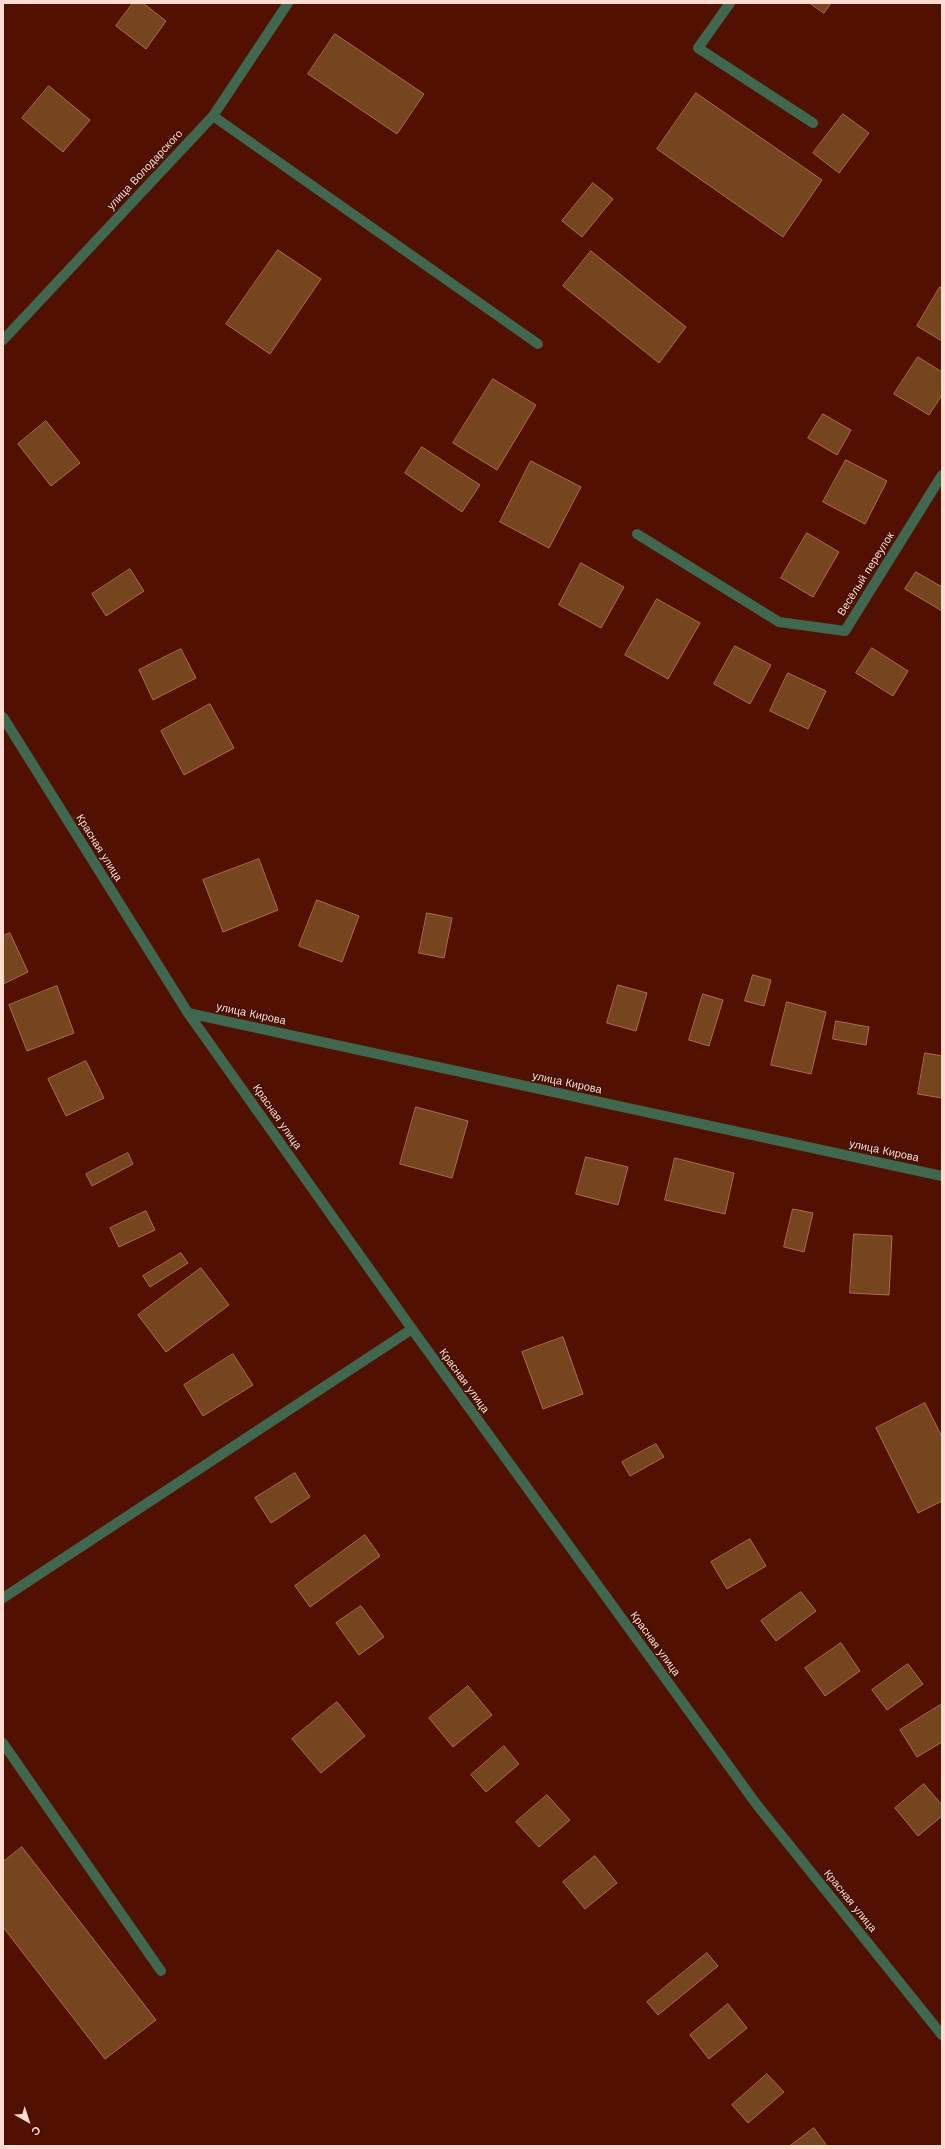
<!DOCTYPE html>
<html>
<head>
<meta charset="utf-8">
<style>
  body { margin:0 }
  #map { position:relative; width:945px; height:2149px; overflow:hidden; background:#521100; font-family:"Work Sans",sans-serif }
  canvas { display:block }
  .frame { position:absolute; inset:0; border:4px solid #fedcd2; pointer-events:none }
  .north { position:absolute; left:8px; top:2101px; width:40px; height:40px; -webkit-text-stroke:3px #400f01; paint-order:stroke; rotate:141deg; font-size:11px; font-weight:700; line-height:16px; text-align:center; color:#fedcd2 }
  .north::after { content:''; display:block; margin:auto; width:14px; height:18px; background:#fedcd2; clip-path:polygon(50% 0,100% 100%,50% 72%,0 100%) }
</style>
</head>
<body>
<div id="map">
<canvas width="945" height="2149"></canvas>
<div class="frame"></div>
<div class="north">С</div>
</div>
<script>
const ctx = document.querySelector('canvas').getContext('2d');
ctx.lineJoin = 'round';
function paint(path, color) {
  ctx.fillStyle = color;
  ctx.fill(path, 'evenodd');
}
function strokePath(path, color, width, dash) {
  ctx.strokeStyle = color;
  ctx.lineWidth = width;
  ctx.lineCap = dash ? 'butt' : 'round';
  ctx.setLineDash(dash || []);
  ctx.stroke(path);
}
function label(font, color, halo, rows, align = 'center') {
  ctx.font = font + ' "Work Sans",sans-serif';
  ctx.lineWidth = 3;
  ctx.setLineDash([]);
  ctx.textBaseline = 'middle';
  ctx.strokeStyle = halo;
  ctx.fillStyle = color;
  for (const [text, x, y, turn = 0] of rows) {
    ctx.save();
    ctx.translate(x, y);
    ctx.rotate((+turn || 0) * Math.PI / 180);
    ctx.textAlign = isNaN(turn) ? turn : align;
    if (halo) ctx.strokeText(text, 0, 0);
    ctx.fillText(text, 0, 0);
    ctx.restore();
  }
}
const building = new Path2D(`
  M133,3H143L166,21L146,49L116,26Z
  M810,3H831L824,13Z
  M335,34L424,94L397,134L308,74Z
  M49,86L90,120L63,152L22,118Z
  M696,93L822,180L783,237L657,149Z
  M843,114L869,133L839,173L813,153Z
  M593,183L613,199L582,237L562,221Z
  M278,250L321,279L270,354L226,324Z
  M591,251L686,327L659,363L563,286Z
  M940,287L942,289V341L917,326Z
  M918,357L942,372V395L929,415L894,394Z
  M493,379L536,405L497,470L453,443Z
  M823,414L851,430L837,455L808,438Z
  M46,421L80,463L51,486L18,444Z
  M422,447L480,485L462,512L405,473Z
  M846,460L887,481L865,524L823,502Z
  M531,461L581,487L549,548L500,522Z
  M807,533L839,552L813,597L781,578Z
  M581,563L624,587L601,628L559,605Z
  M130,569L144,591L106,616L92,594Z
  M916,572L942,587V611L905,589Z
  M657,599L700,623L668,679L625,655Z
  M735,646L771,665L750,704L714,684Z
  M872,648L908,671L893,696L856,673Z
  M181,649L196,678L153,700L139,670Z
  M788,673L826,691L808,729L770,711Z
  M210,704L234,748L184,775L161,731Z
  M259,859L278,910L223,932L203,880Z
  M317,900L359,916L342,962L299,946Z
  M427,913L452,918L444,958L419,953Z
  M10,933L28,972L3,984V936Z
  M753,975L771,980L764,1006L745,1001Z
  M618,985L647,993L636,1031L607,1023Z
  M57,986L74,1033L27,1051L9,1005Z
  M703,994L723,1000L709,1046L689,1040Z
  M787,1002L826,1012L811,1074L771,1065Z
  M836,1021L869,1027L866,1045L833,1039Z
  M925,1053L942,1056V1098L918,1094Z
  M86,1061L104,1098L66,1116L48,1079Z
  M416,1107L468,1121L452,1178L400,1164Z
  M128,1153L133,1164L92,1186L86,1174Z
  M586,1157L628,1167L618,1205L576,1194Z
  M675,1158L734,1173L725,1214L665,1200Z
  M793,1209L813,1213L804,1252L784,1247Z
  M146,1211L155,1230L119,1247L110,1228Z
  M854,1234L892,1236L889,1295L850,1293Z
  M181,1253L188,1263L150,1287L143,1276Z
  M201,1268L229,1305L166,1352L138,1315Z
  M563,1337L583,1394L543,1409L522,1352Z
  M233,1354L253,1385L203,1416L184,1385Z
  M925,1403L942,1437V1501L918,1513L876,1428Z
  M656,1444L664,1457L630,1476L622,1462Z
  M295,1473L310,1497L271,1523L255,1498Z
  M365,1535L380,1556L310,1607L295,1586Z
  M750,1539L766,1566L727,1589L711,1562Z
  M801,1592L816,1611L776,1641L761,1621Z
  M361,1606L384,1637L359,1655L336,1623Z
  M841,1643L860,1671L825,1696L805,1668Z
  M908,1664L923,1684L887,1710L872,1690Z
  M468,1686L492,1715L453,1747L429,1718Z
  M337,1702L365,1736L321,1773L292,1739Z
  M942,1704V1742L917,1757L900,1730Z
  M504,1746L519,1764L486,1792L471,1775Z
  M924,1784L942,1805V1816L918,1836L895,1808Z
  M547,1795L570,1820L539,1847L516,1822Z
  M22,1847L156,2020L105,2059L3,1927V1862Z
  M595,1856L617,1883L585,1909L563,1882Z
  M707,1953L718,1966L658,2015L647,2002Z
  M728,2004L747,2028L709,2059L690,2035Z
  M767,2074L784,2092L748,2123L732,2105Z
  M814,2128L827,2146H790Z`);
paint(building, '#75451e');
strokePath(building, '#ac7040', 1);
strokePath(new Path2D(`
  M730,3L698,48L813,123
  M213,116L538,344
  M3,1598L412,1329
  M3,1743L161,1971`), '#3e6950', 10);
strokePath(new Path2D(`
  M3,340L213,116L288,3
  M637,534L779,622L845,631L942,475
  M3,717L188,1013L412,1329L757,1805L942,2035
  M188,1013L942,1176`), '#3e6950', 10);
label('11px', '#fedcd2', '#400f01', [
  ["улица Володарского",145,170,-47],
  ["Весёлый переулок",866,574,-58],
  ["Красная улица",99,848,58],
  ["улица Кирова",251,1014,12],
  ["улица Кирова",567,1083,12],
  ["Красная улица",277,1117,55],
  ["улица Кирова",884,1151,12],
  ["Красная улица",464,1381,54],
  ["Красная улица",655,1644,54],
  ["Красная улица",850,1901,51]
]);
</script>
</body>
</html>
